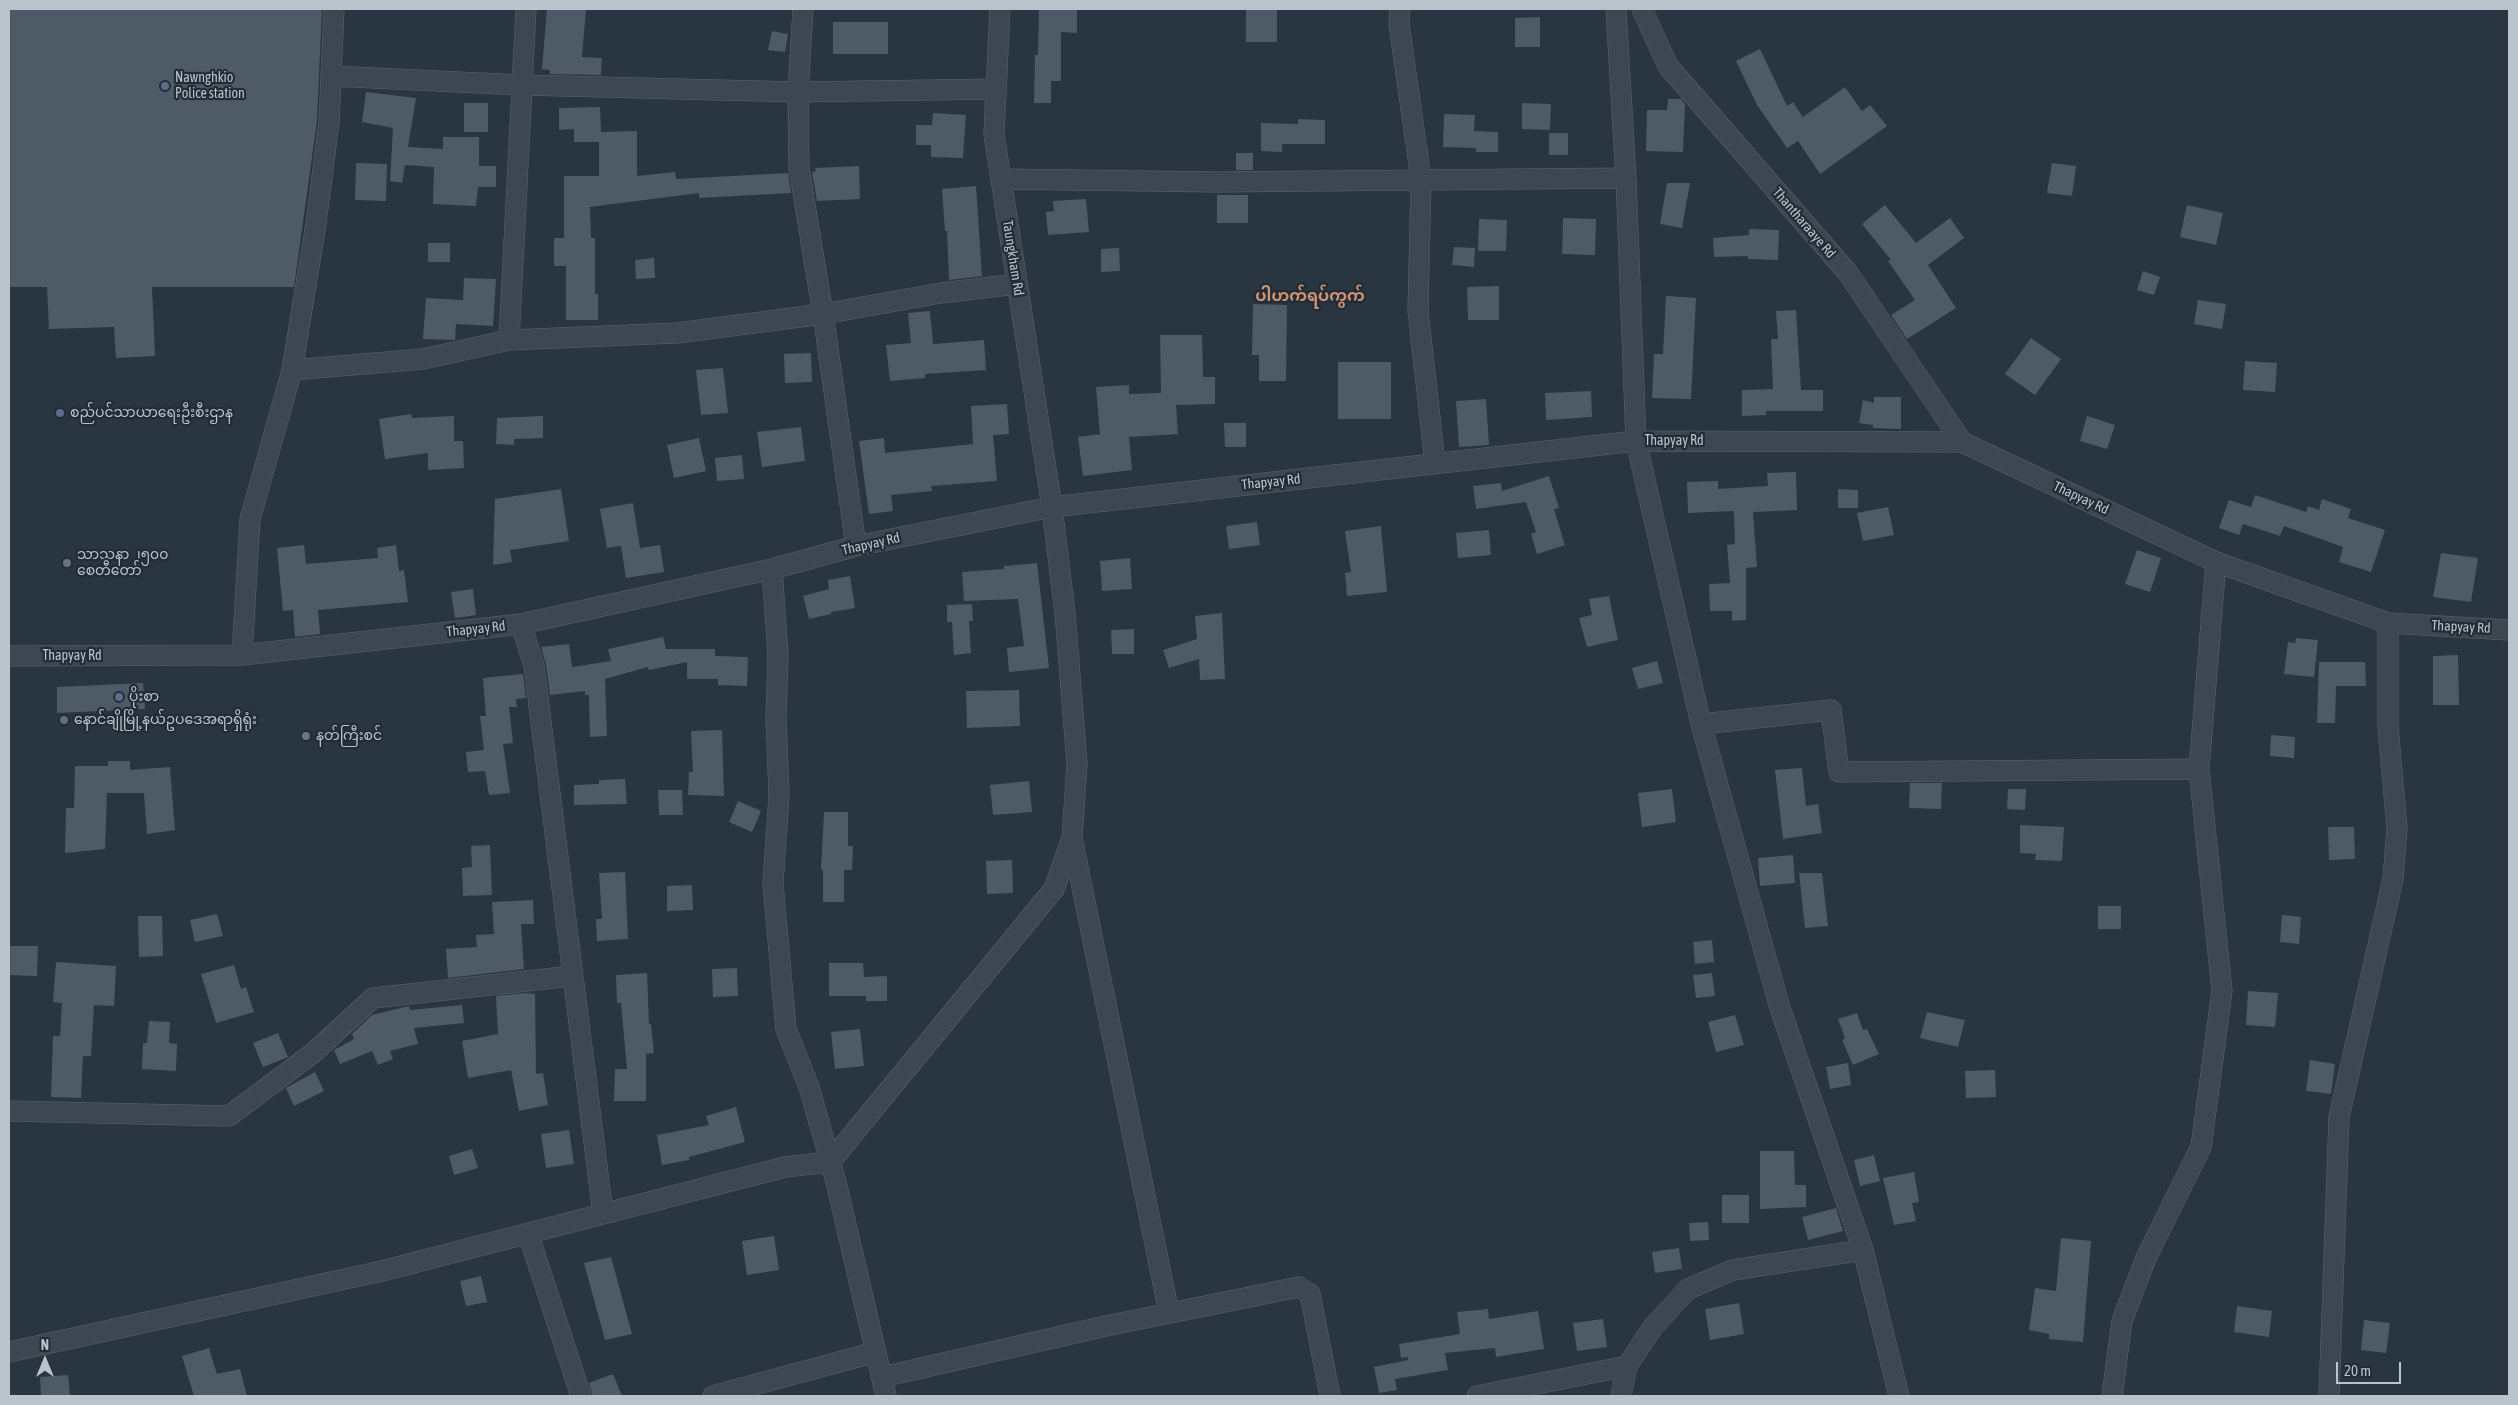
<!DOCTYPE html>
<html>
<head>
<meta charset="utf-8">
<style>
  body { margin:0 }
  #map { position:relative; width:2518px; height:1405px; overflow:hidden; background:#293541; font-family:"Asap Condensed",sans-serif }
  canvas { display:block }
  .frame { position:absolute; inset:0; border:10px solid #bac2cb; pointer-events:none }
  .north { position:absolute; left:20px; top:1335px; width:50px; height:50px; -webkit-text-stroke:4px #222c36; paint-order:stroke; rotate:0deg; font-size:14px; font-weight:700; line-height:20px; text-align:center; color:#bac2cb }
  .north::after { content:''; display:block; margin:auto; width:18px; height:22px; background:#bac2cb; clip-path:polygon(50% 0,100% 100%,50% 72%,0 100%) }
  .scale { position:absolute; left:2336px; top:1362px; width:65px; height:22px; box-sizing:border-box; border:2px solid #bac2cb; border-top:0; padding-left:6px; font-size:15px; line-height:18px; white-space:nowrap; color:#bac2cb; -webkit-text-stroke:4px #222c36; paint-order:stroke }
</style>
</head>
<body>
<div id="map">
<canvas width="2518" height="1405"></canvas>
<div class="frame"></div>
<div class="north">N</div>
<div class="scale">20 m</div>
</div>
<script>
const ctx = document.querySelector('canvas').getContext('2d');
ctx.lineJoin = 'round';
function paint(path, color) {
  ctx.fillStyle = color;
  ctx.fill(path, 'evenodd');
}
function strokePath(path, color, width, dash) {
  ctx.strokeStyle = color;
  ctx.lineWidth = width;
  ctx.lineCap = dash ? 'butt' : 'round';
  ctx.setLineDash(dash || []);
  ctx.stroke(path);
}
function label(font, color, halo, rows, align = 'center') {
  ctx.font = font + ' "Asap Condensed","Noto Sans Myanmar",sans-serif';
  ctx.lineWidth = 4.5;
  ctx.setLineDash([]);
  ctx.textBaseline = 'middle';
  ctx.strokeStyle = halo;
  ctx.fillStyle = color;
  for (const [text, x, y, turn = 0] of rows) {
    ctx.save();
    ctx.translate(x, y);
    ctx.rotate((+turn || 0) * Math.PI / 180);
    ctx.textAlign = isNaN(turn) ? turn : align;
    if (halo) ctx.strokeText(text, 0, 0);
    ctx.fillText(text, 0, 0);
    ctx.restore();
  }
}
paint(new Path2D(`
  M9,9H322L317,121L294,287H152L155,356L116,358L114,327L49,329L47,287H9Z
  M547,9H586L582,57L602,58L601,75L550,74V70L542,69Z
  M1039,9H1077V33L1061,32V81H1051V103H1034L1035,55H1038Z
  M1246,9H1277V42H1246Z
  M1540,17V47H1515V18Z
  M833,22H888V54H833Z
  M772,31L788,34L785,52L768,50Z
  M1760,49L1787,106L1793,102L1803,117L1845,87L1862,111L1870,105L1887,126L1820,174L1798,141L1787,148L1757,105L1736,61Z
  M366,92L416,98L408,147L443,149V137H479V166H496V187H478L476,206L433,204L434,167L405,165L402,183L390,181L393,128L362,122Z
  M1668,99H1681L1685,104L1683,152L1646,151L1647,110H1667Z
  M464,103H488V132H464Z
  M1522,103L1551,104L1550,130L1522,129Z
  M600,107L601,132L637,131V176L675,172L676,179L788,173L791,193L699,198V193L590,207L591,238H595V294H598V320H566V266H554V238H564V176H599V142H574V129L559,130V108Z
  M933,113L966,115L963,158L931,157V145H916V125H932Z
  M1444,114L1475,115L1474,131L1498,132V152H1476V148L1443,147Z
  M1298,119L1325,120V144H1282V152L1261,151V123L1298,124Z
  M1549,133H1568V155H1549Z
  M1236,153H1253V170H1236Z
  M356,163L387,164L386,201L355,200Z
  M2052,163L2076,166L2072,196L2047,193Z
  M859,166L860,199L817,201L812,172L816,171L815,168Z
  M1667,183H1690L1682,228L1660,224Z
  M976,186L982,276L949,280L947,231H945L942,189Z
  M1217,195H1248V223H1217Z
  M1086,199L1089,232L1048,235L1046,212L1054,211L1053,201Z
  M1885,205L1916,243L1950,218L1964,238L1928,265L1956,308L1907,339L1891,315L1915,300L1888,261L1891,260L1862,224Z
  M2187,205L2223,213L2216,245L2180,237Z
  M1563,218L1596,219L1595,255L1562,254Z
  M1479,219L1507,220L1506,251H1478Z
  M1749,229L1779,230L1778,260L1748,259V256L1714,257L1713,238L1749,235Z
  M428,243H450V262H428Z
  M1454,247L1475,248L1474,267L1452,265Z
  M1119,248L1120,271L1101,272V249Z
  M654,258L655,278L636,279L635,260Z
  M2143,271L2160,277L2154,295L2137,290Z
  M464,278L496,279L493,326L456,324L455,340L423,339L426,298L463,300Z
  M1499,286V320H1468L1467,287Z
  M1666,296L1696,298L1691,399L1652,398L1654,354H1663Z
  M2198,300L2226,304L2222,329L2194,324Z
  M1253,304L1287,305L1286,381H1259V355H1252Z
  M1796,310L1801,390H1823V411H1766V415L1742,416V390L1773,389L1771,339H1778L1776,311Z
  M930,311L933,344L984,340L986,370L925,374V378L890,381L886,345L911,343L908,313Z
  M1160,335H1202L1203,377H1215V404L1176,405L1178,434L1129,437L1132,470L1083,476L1078,437L1100,434L1096,387L1129,385V394L1161,393Z
  M2031,338L2061,359L2035,395L2005,374Z
  M811,353L812,382L785,383L784,354Z
  M2245,361L2277,363L2275,392L2243,390Z
  M1338,362H1391V419H1338Z
  M723,368L728,413L701,415L696,370Z
  M1591,391L1592,417L1546,420L1545,393Z
  M1874,397H1901V429L1873,428V425L1859,423L1863,400L1874,403Z
  M1486,399L1489,445L1459,447L1456,401Z
  M1007,404L1009,434L993,435L997,481L931,486L932,491L891,495L893,511L869,514L859,441L884,438L885,453L973,444L971,406Z
  M411,414L412,418L454,416V441H463L464,468L428,470V453L385,459L379,419Z
  M543,416V438L514,439V445L496,444L497,418Z
  M2087,416L2115,425L2107,449L2080,441Z
  M1224,423H1246V447H1225Z
  M801,427L805,461L762,467L757,432Z
  M699,438L706,471L674,478L667,445Z
  M742,455L744,479L717,481L715,458Z
  M1796,472L1797,510L1753,512L1757,567L1746,568V620L1732,621V611H1710L1709,584L1730,583L1727,545L1735,544L1734,511L1688,513L1687,482L1718,481V489L1768,486L1767,473Z
  M1549,476L1559,508L1554,509L1565,545L1537,554L1531,534L1536,532L1526,502L1476,509L1473,486L1501,483L1502,491Z
  M561,489L569,541L510,550L512,562L493,565L495,499Z
  M1838,489L1858,490V508H1838Z
  M2255,495L2306,512L2308,506L2319,510L2322,499L2351,509L2348,518L2385,530L2371,572L2339,562L2343,547L2284,526L2280,536L2243,524L2239,535L2219,528L2229,500L2251,507Z
  M633,503L640,548L660,545L664,572L626,578L621,546L607,548L600,509Z
  M1888,507L1894,535L1863,541L1857,513Z
  M1257,522L1260,545L1229,549L1226,526Z
  M1381,526L1387,592L1347,596L1345,573L1351,572L1345,531Z
  M1489,530L1491,555L1458,558L1456,533Z
  M304,545L306,564L378,558L377,548L396,545L399,571L404,570L408,602L318,610L320,634L295,637L293,610L283,611L277,548Z
  M2137,550L2161,558L2150,592L2125,584Z
  M2441,553L2478,558L2471,602L2433,597Z
  M1130,558L1132,589L1102,591L1100,561Z
  M1037,563L1049,668L1009,672L1007,648L1024,646L1018,599L964,601L962,572L1004,569V566Z
  M850,576L855,608L831,612V614L809,619L803,596L829,589L828,580Z
  M473,589L476,615L455,618L451,592Z
  M1609,596L1618,640L1587,647L1579,618L1592,615L1589,599Z
  M972,604L973,621H969L971,653L954,655L952,622H947V605Z
  M1222,613L1225,679L1200,680L1199,659L1169,668L1163,650L1197,639L1195,616Z
  M1134,629V654H1112L1111,630Z
  M663,637L666,649H715V656L748,657L747,686L718,685V679H687V662L649,670L648,667L605,679L607,736L590,737L589,695H585V691L550,695L546,665L541,647L569,644L572,667L611,661L608,649Z
  M2296,638L2318,640L2314,677L2284,674L2288,642L2295,643Z
  M2458,655L2459,705H2433V656Z
  M1657,661L1663,683L1638,689L1632,668Z
  M2319,662H2365L2366,686H2336L2335,723H2317Z
  M523,674L526,698L516,699L517,707H509L513,743L503,744L510,793L489,795L485,771L468,772L466,752L484,750L480,716H486L483,678Z
  M143,683L145,709L57,713V687Z
  M1019,690L1020,726L967,728L966,691Z
  M722,730L724,796L688,795L689,772H693L691,731Z
  M2271,735L2295,737L2294,758L2270,756Z
  M108,761H130V770L170,767L175,830L147,834L144,793H107L105,849L65,853L66,808H74L75,766H108Z
  M1802,768L1806,806L1818,804L1822,833L1783,839L1775,770Z
  M625,779L627,804L574,805V785L599,784V780Z
  M1029,781L1032,812L993,815L990,785Z
  M1910,783H1942L1941,809L1909,808Z
  M1672,789L1676,822L1642,827L1638,793Z
  M2008,789H2026L2025,810L2007,809Z
  M658,790H682L683,815H659Z
  M738,801L761,811L752,832L729,822Z
  M824,812H848V846H853L852,870H844V902H823V870H821Z
  M2020,825L2064,827L2062,861L2035,860L2036,854L2020,853Z
  M2328,827H2354L2355,859L2329,860Z
  M490,845L492,895L463,896L462,868L472,867L471,846Z
  M1793,855L1795,883L1760,886L1758,858Z
  M1012,860L1013,893L987,894L986,861Z
  M625,872L628,939L597,941L596,919H602L599,873Z
  M1799,873H1822L1828,926L1805,928Z
  M692,885L693,910L667,911V886Z
  M533,900L534,924H521L524,969L448,978L446,949L477,947L476,935L494,934L492,902Z
  M2098,906H2121V929H2098Z
  M217,914L223,936L195,942L190,920Z
  M2282,915L2301,917L2299,944L2280,942Z
  M138,916H162L163,956L139,957Z
  M1712,940L1714,962L1695,964L1693,942Z
  M9,946H38L37,976L9,975Z
  M56,962L116,966L114,1006L94,1005L91,1056H83L81,1098L51,1097L53,1036H60L62,1003L53,1002Z
  M829,963H863L864,977L887,976V1001H866V996H829Z
  M234,965L241,989L246,987L254,1012L216,1023L201,974Z
  M737,968L738,996L713,997L712,969Z
  M647,973L649,1024H651L654,1053L646,1054V1101H614L615,1069H627L621,1003H617L616,975Z
  M1712,973L1715,996L1696,998L1693,975Z
  M2248,991L2278,993L2275,1027L2246,1025Z
  M526,993L535,994L536,1074L543,1073L548,1105L519,1111L511,1070L468,1078L462,1041L498,1034L496,996Z
  M462,1005L464,1023L414,1028L418,1044L390,1051L393,1059L378,1065L372,1051L340,1064L334,1050L354,1039L352,1034L372,1015L409,1006L410,1010Z
  M1927,1012L1965,1020L1958,1047L1920,1038Z
  M1857,1013L1863,1030L1867,1029L1879,1054L1853,1065L1842,1040L1845,1038L1838,1019Z
  M1735,1015L1744,1045L1716,1052L1708,1022Z
  M149,1021L170,1022L169,1043L177,1044L176,1071L142,1069L143,1043H147Z
  M860,1029L864,1066L835,1069L831,1032Z
  M278,1033L288,1057L263,1067L253,1043Z
  M2310,1060L2335,1064L2331,1094L2306,1091Z
  M1848,1063L1851,1085L1830,1089L1826,1067Z
  M1995,1070L1996,1097L1966,1098L1965,1071Z
  M315,1072L324,1091L294,1106L286,1088Z
  M736,1107L745,1142L689,1157V1160L662,1165L657,1135L709,1125L706,1116Z
  M569,1130L574,1164L546,1168L541,1134Z
  M472,1149L478,1168L454,1175L449,1156Z
  M1760,1151H1794L1795,1185H1806V1207L1760,1209Z
  M1874,1155L1880,1181L1860,1186L1854,1160Z
  M1914,1172L1919,1202L1912,1203L1916,1221L1894,1225L1883,1178Z
  M1722,1195H1749V1223H1722Z
  M1836,1208L1843,1231L1808,1240L1802,1217Z
  M1708,1222L1709,1240L1690,1241L1689,1223Z
  M774,1236L779,1270L747,1275L742,1241Z
  M2061,1238L2091,1241L2083,1342L2049,1339V1334L2029,1330L2035,1288L2056,1291Z
  M1679,1248L1682,1269L1655,1273L1652,1252Z
  M611,1257L632,1334L605,1340L584,1263Z
  M481,1276L487,1302L466,1306L460,1281Z
  M1739,1303L1744,1334L1710,1340L1705,1309Z
  M2237,1306L2272,1311L2269,1337L2234,1332Z
  M1488,1309L1489,1319L1538,1311L1544,1349L1496,1357L1495,1348L1445,1353L1448,1370L1395,1379L1397,1390L1379,1393L1374,1367L1408,1360V1357L1401,1358L1399,1344L1460,1334L1457,1312Z
  M1603,1319L1607,1347L1577,1351L1573,1323Z
  M2364,1320L2390,1323L2386,1353L2361,1350Z
  M209,1348L217,1374L240,1369L247,1396H194L182,1356Z
  M613,1374L622,1396H593L589,1383Z
  M68,1375L70,1396H41L40,1377Z`), '#4e5b66');
const street = new Path2D(`
  M803,9L798,92L799,168L823,314L856,546
  M1400,9L1399,24L1421,179L1418,311L1435,463
  M1616,9L1626,178L1636,441L1701,724L1780,1008L1863,1250L1899,1396
  M1642,9L1668,66L1848,273L1962,442
  M331,76L522,85L798,92L996,89
  M1001,179L1217,182L1626,178
  M509,340L526,9
  M292,370L423,359L509,340L677,333L823,314L941,293L1017,284
  M772,569L778,655L776,718L779,795L773,884L786,1029L809,1087L836,1182L886,1396
  M521,624L534,666L603,1214
  M242,655L250,519L292,370L316,224L329,122L334,9
  M9,656L242,655L521,624L772,569L856,546L1052,507L1636,441L1962,442L2216,562L2388,623L2509,630
  M1701,724L1831,710L1839,772L2199,769
  M1072,838L1169,1313
  M9,1111L229,1116L313,1053L373,998L572,976
  M528,1233L581,1396
  M9,1352L382,1271L785,1167L830,1162L1054,889L1072,838L1077,764L1065,613L1052,507L994,134L1000,9
  M882,1377L1106,1326L1299,1287L1310,1294L1330,1396
  M713,1396L876,1352
  M1477,1396L1627,1366
  M1621,1396L1627,1366L1653,1327L1688,1289L1733,1270L1863,1250
  M2112,1396L2122,1321L2146,1258L2201,1147L2222,991L2199,769L2216,562
  M2329,1396L2339,1117L2393,879L2397,829L2388,726V623`);
strokePath(street, '#5b656e', 21);
strokePath(street, '#3d4751', 20);
for (const [x, y, r, color] of [
  [165,86,5,"#5c6f8a"],
  [60,413,5,"#5c6f8a"],
  [67,563,5,"#6b7280"],
  [119,697,5,"#5c6f8a"],
  [64,720,5,"#5c6f8a"],
  [306,736,5,"#6b7280"]
]) {
  const dot = new Path2D();
  dot.arc(x, y, r, 0, 2 * Math.PI);
  ctx.fillStyle = color;
  ctx.fill(dot);
  strokePath(dot, '#222c36', 2);
}
label('14px', '#bac2cb', '#222c36', [
  ["Nawnghkio",175,78],
  ["Police station",175,94],
  ["စည်ပင်သာယာရေးဦးစီးဌာန",70,413],
  ["သာသနာ ၂၅၀၀",77,555],
  ["စေတီတော်",77,571],
  ["ပိုးစာ",129,697],
  ["နောင်ချိုမြို့နယ်ဥပဒေအရာရှိရုံး",74,720],
  ["နတ်ကြီးစင်",316,736]
], 'left');
label('14px', '#bac2cb', '#222c36', [
  ["Thantharaaye Rd",1804,223,49],
  ["Taungkham Rd",1013,258,81],
  ["Thapyay Rd",1674,441],
  ["Thapyay Rd",1271,482,-6],
  ["Thapyay Rd",2081,498,25],
  ["Thapyay Rd",871,544,-13],
  ["Thapyay Rd",2461,627,3],
  ["Thapyay Rd",476,629,-6],
  ["Thapyay Rd",72,656]
]);
label('bold 16px', '#ce9272', '#222c36', [
  ["ပါဟက်ရပ်ကွက်",1310,296]
]);
</script>
</body>
</html>
